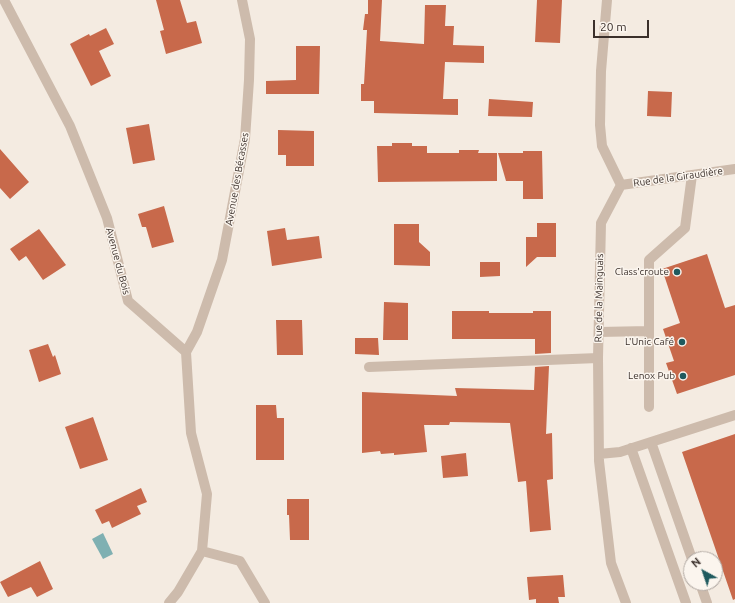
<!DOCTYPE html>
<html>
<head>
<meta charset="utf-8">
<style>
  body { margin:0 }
  #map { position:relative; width:735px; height:603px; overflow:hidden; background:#f4ebe1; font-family:Ubuntu,sans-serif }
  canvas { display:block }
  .north { position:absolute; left:683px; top:551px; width:40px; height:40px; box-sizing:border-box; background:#fbf5ee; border:1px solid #aea6a0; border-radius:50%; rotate:320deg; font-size:11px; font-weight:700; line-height:16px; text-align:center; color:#3b302b }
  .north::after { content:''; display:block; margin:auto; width:14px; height:18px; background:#1f5a5e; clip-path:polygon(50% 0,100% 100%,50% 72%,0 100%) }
  .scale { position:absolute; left:593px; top:20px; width:56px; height:18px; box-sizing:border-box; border:2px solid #3b302b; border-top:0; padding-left:5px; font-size:12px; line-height:14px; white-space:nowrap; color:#3b302b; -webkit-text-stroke:3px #fbf5ee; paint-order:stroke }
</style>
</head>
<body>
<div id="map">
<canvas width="735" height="603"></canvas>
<div class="north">N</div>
<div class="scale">20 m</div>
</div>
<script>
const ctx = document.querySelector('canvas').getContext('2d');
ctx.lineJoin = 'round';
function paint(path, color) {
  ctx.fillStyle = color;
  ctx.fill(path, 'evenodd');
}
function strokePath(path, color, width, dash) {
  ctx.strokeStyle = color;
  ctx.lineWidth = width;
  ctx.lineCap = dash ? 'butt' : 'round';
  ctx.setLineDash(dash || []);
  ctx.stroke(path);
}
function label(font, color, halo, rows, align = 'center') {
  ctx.font = font + ' Ubuntu,sans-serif';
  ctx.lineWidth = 3;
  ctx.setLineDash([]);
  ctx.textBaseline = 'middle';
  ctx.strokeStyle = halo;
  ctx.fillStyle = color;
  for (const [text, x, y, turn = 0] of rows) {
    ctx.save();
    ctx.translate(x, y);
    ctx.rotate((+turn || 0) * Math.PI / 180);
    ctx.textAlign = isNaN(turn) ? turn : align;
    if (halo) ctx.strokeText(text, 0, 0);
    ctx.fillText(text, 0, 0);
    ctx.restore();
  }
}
paint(new Path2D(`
  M103,533L113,554L103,559L92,539Z`), '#7fb0b2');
paint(new Path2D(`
  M156,0H180L187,23L196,21L202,43L166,54L160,31L164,30Z
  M368,0H382L380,41L424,44L425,5H446L445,26H454L453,45L484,46V63L445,62L443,99H458V115L374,113V101H361V84H364L367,30H363L365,14H368Z
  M537,0H562L560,43L535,42Z
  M106,28L114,44L99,51L111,76L91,86L70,44L89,34L90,36Z
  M296,46H320L319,94H266V81L296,80Z
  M648,91L672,92L671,117L647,116Z
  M489,99L533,102L532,117L488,116Z
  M149,124L155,160L133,164L126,128Z
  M278,130L314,131V166H286V155H278Z
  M392,143H412V146H427V153H459V150H479L478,153H497V181L378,182L377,146H392Z
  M0,149L29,182L10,199L0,188Z
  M523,151H542L543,199H523V181H506L498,153H523Z
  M164,206L174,242L152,248L146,227H142L138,214Z
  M537,223H556V257H537L526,267V237H537Z
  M394,224H419V242L430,252V266L394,265Z
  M285,228L287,240L319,236L322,258L272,266L267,231Z
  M39,229L66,265L43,280L26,256L19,261L10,249Z
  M707,254L725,308L735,305V375L677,394L666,363L674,361L663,329L680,323L662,269Z
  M480,262H500V276L480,277Z
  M384,302L408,303V340H383Z
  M452,311H489V313H533V311H551V353L535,354V339H452Z
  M276,320H302L303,355H277Z
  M355,338H378L379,355L355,354Z
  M48,344L53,357L55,355L61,374L39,382L29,350Z
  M549,366L546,434L552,433L553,479L547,480L551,530L530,532L526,481L518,482L510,423L450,422L449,425H424L427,452L394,455V453L381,454L380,451L362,453V392L457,396L455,388L534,390L535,367Z
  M256,405H276L277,418H284V460H256Z
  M93,417L108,460L80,469L65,427Z
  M735,434V599L733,600L682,452Z
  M466,453L468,476L443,478L441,456Z
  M141,488L147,502L137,506L141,514L112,528L109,521L102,524L95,510Z
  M287,499H309V540H290L289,515H287Z
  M40,561L53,589L37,597L31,587L8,597L0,582Z
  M563,575L565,597H558L559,603H536V599L529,600L527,577Z`), '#c8694b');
strokePath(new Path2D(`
  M4,0L70,126L107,218L128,301L186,352L191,433L207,494L202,551L178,592L169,603
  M607,0L601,71L600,125L602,146L621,185
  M621,185L601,223L598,358L599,461L611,563L626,603
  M621,185L735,169
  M599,332L649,331
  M186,352L197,332L222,260L245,139L249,80L250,39L242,0
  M369,367L598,358
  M649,407V260L685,228L692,175
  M651,442L692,559
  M631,448L686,603
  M599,454L620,452L735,415
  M202,551L240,561L265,603
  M700,583L707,603`), '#cdbbac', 10);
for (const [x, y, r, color] of [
  [677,272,4,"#1f5a5e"],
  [682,342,4,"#1f5a5e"],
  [683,376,4,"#1f5a5e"]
]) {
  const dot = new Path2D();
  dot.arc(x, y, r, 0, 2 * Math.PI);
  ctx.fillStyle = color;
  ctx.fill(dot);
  strokePath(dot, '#fbf5ee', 1.5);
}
label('10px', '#3b302b', '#fbf5ee', [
  ["Rue de la Giraudière",678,177,-8],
  ["Avenue des Bécasses",237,179,-80],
  ["Avenue du Bois",118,261,75],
  ["Rue de la Mainguais",599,298,-89]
]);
label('10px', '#3b302b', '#fbf5ee', [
  ["Class'croute",669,272],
  ["L'Unic Café",674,342],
  ["Lenox Pub",675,376]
], 'right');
</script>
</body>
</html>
